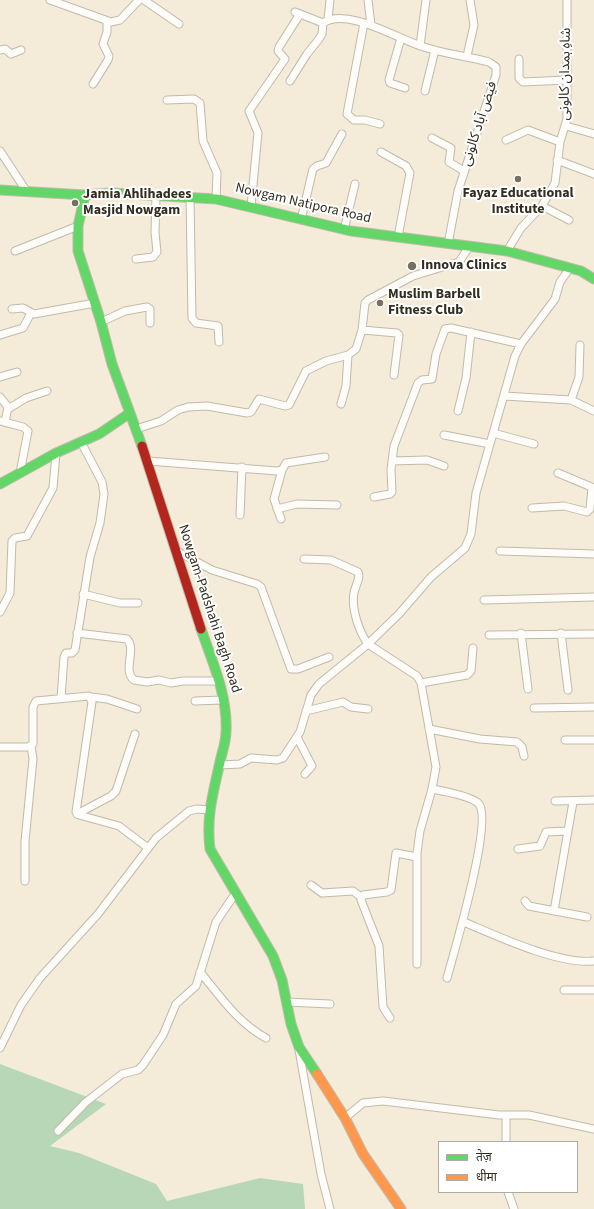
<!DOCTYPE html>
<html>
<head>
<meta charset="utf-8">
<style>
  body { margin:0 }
  #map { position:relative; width:594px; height:1209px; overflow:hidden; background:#f4ecd8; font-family:"Source Sans 3","Noto Sans Devanagari",sans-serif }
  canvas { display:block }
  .legend { position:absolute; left:438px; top:1141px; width:140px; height:52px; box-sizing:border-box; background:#fff; border:1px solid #adaba5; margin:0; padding:5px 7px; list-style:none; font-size:12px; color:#322d1f }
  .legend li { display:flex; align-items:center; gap:8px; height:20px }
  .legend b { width:20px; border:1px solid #adaba5 }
</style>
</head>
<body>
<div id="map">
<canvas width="594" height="1209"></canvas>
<ul class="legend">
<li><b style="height:5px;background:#63d668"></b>तेज़</li>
<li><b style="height:5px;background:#ff974d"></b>धीमा</li>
</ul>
</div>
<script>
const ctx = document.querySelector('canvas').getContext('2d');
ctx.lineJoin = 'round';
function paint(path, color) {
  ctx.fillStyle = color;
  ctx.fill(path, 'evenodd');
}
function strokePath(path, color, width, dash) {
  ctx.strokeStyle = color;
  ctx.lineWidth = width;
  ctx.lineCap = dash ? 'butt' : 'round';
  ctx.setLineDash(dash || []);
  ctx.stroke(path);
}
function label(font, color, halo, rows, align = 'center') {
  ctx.font = font + ' "Source Sans 3","Noto Sans Arabic",sans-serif';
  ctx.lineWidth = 4;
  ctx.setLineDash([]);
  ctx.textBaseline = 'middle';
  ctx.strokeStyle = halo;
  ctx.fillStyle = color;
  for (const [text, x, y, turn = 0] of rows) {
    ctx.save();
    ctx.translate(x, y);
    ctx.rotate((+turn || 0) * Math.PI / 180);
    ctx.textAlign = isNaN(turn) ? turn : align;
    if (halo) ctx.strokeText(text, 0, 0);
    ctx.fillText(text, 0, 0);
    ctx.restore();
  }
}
paint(new Path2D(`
  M0,1064L106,1104L50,1146L79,1153L156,1184L167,1201L260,1178L303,1184L305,1209H0Z`), '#b8d7b6');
const street = new Path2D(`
  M50,0L111,22L120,20L139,0
  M144,0L179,24
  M368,0L371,25
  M295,12L323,23
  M328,20L330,0
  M323,23C347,7 396,38 421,46C443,54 467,56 489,62L496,67V75L458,191L448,244
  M364,23L347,114L354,120H365L380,124
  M401,38L389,80L390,83L405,88
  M420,46L426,0
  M0,50L5,49L11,54L21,50
  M467,56L474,25L470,0
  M519,59V78L523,82L567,80
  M290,81L307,54L319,39L322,34L323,23
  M93,84L108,60L109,56L103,44L107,32V21
  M425,91L435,50
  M167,100L194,99L200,103L203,141L217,173L216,199
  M566,126L594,134
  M432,138L451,148L449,162L464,171
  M506,140L528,130L560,142
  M0,151L27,192
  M381,152L406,166L410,173L398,237
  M557,160L594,174
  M190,197L192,318L196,323L218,326L219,342
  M251,206L258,133L249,111L285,59L278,51L279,47L300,14
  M542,206L569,220
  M301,220L313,169L317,166L326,163L342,134
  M344,230L355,184
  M15,251L78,226
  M507,251L521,228L542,206L555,183L560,142L567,119V0
  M136,259L153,257L157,252L155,232L156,195
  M12,309L23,308L34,314L95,303
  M101,322L125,311L147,307L150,309V323
  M362,330L397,333L399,335L394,375
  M0,335L23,328L31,313
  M0,377L17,372
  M504,396L571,400L594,411
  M0,397L8,407L5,422
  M571,400L579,377L580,345
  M341,404L346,386L348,355
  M8,409L26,398L47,391
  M458,411L466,378L471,332
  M0,421L23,427L28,431L20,473
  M136,429L161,421L178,410L188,407L207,406L247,413L251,412L259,399L285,406L289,405L306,371L326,361L348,355L356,349L362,330L365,303L368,300L413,276L459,262L469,247
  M493,433L534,444
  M444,435L490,444
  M148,461L277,471L282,470L286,463L325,457
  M392,461L427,460L444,466
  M558,473L594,488
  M374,497L390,494L392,492L391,469L394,446L418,383L422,380L432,379L436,354L445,329L451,328L521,344
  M532,508L564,506L587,512L590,509L592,488
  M277,509L297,504L337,505
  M240,515L242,467
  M281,519L274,499L282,470
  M175,550L212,570L257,584L261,587L291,669H298L329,657
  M500,551L594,554
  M304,559L331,560L358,572C361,578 355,586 354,593C351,608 359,632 368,644L417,676L421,683L436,767L432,789L420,831L417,853V964
  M83,594L120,603H138
  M484,600L594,597
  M0,612L10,593L12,541L15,538L27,536L53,488L56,453
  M77,633L127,639C137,649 122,671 134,680L147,682L159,680L171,683L183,681H219
  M521,633L528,689
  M561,633L568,690
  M489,635L594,634
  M421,683L467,675L471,671L473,648
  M91,697L107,699L137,709
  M61,698L64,657L66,653H72L75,650L90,557L100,523L104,494L102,482L81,442
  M195,701L223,700
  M534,708L594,707
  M306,711L343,702L351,707L368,709
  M429,729L480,739L517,742L522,747L524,756
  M297,737L312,766L305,774
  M565,740H594
  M0,747H28L33,744V707L36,701L89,696L92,702L76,812L79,815L119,826L148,848
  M220,765L240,764L251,758L277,760L283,758L300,732L311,695L319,684L368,644L399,614L431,577L465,548L471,534L476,493L515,356L521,344L555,299L560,282L570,268
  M432,789C443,791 472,796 479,804C493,822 454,952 447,978
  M555,801L594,800
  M77,814L111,796L116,791L135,734
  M518,849L540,846L546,832L568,831
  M25,881V841L33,759L31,746
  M311,885L322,893L353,891L361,897
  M525,901L529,906L534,907L587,917
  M554,911L573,802
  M464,922C497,936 559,965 594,961
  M200,972C220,996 238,1023 266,1038
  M564,990H594
  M286,1002L330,1004
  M390,1018L383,1007L379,946L361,900L363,895L387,892L391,890L396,853L417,857
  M0,1048L21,1005L40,978L98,914L156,838L189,811L197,809L209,810
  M299,1050L321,1174L330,1209
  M506,1116V1142
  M345,1118L363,1103L383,1101L499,1115H529L594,1129
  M58,1131L86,1102L122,1074L138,1070L143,1065L163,1035L176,1004L196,986L216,922L235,894
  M508,1192L514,1209`);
const fast = new Path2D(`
  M0,190L85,195L112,193L216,199L351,231L507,251L581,271L594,279
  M85,195L78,226V251L101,322L112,364L142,446
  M0,484L56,453L99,434L130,413
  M201,629C213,663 228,697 226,732C226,742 222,752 220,762C213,793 206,817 210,849L273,956L282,980L291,1024L299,1047L317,1074`);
const slow = new Path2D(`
  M317,1074L345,1118L363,1154L401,1209`);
const jam = new Path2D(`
  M142,446L201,629`);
strokePath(street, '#c1baab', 9);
strokePath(fast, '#c1baab', 11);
strokePath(slow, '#c1baab', 11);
strokePath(jam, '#c1baab', 11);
strokePath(street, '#fdfcf9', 7);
strokePath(fast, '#63d668', 9);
strokePath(slow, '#ff974d', 9);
strokePath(jam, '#b3261e', 9);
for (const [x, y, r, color] of [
  [518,179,4,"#767060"],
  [75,203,4,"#767060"],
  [412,266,5,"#767060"],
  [380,303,4,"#767060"]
]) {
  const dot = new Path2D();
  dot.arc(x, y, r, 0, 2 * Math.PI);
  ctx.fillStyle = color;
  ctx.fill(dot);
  strokePath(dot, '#fff', 1.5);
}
label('14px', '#322d1f', '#fff', [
  ["شاہِ ہمدان کالونی",566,74,-89],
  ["فیض آباد کالونی",480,124,-72],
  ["Nowgam Natipora Road",303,204,13],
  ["Nowgam-Padshahi Bagh Road",209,609,72]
]);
label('bold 14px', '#322d1f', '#fff', [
  ["Fayaz Educational",518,194,"center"],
  ["Institute",518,210,"center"],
  ["Jamia Ahlihadees",83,195],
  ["Masjid Nowgam",83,211],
  ["Innova Clinics",421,266],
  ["Muslim Barbell",388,295],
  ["Fitness Club",388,311]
], 'left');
</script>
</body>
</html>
